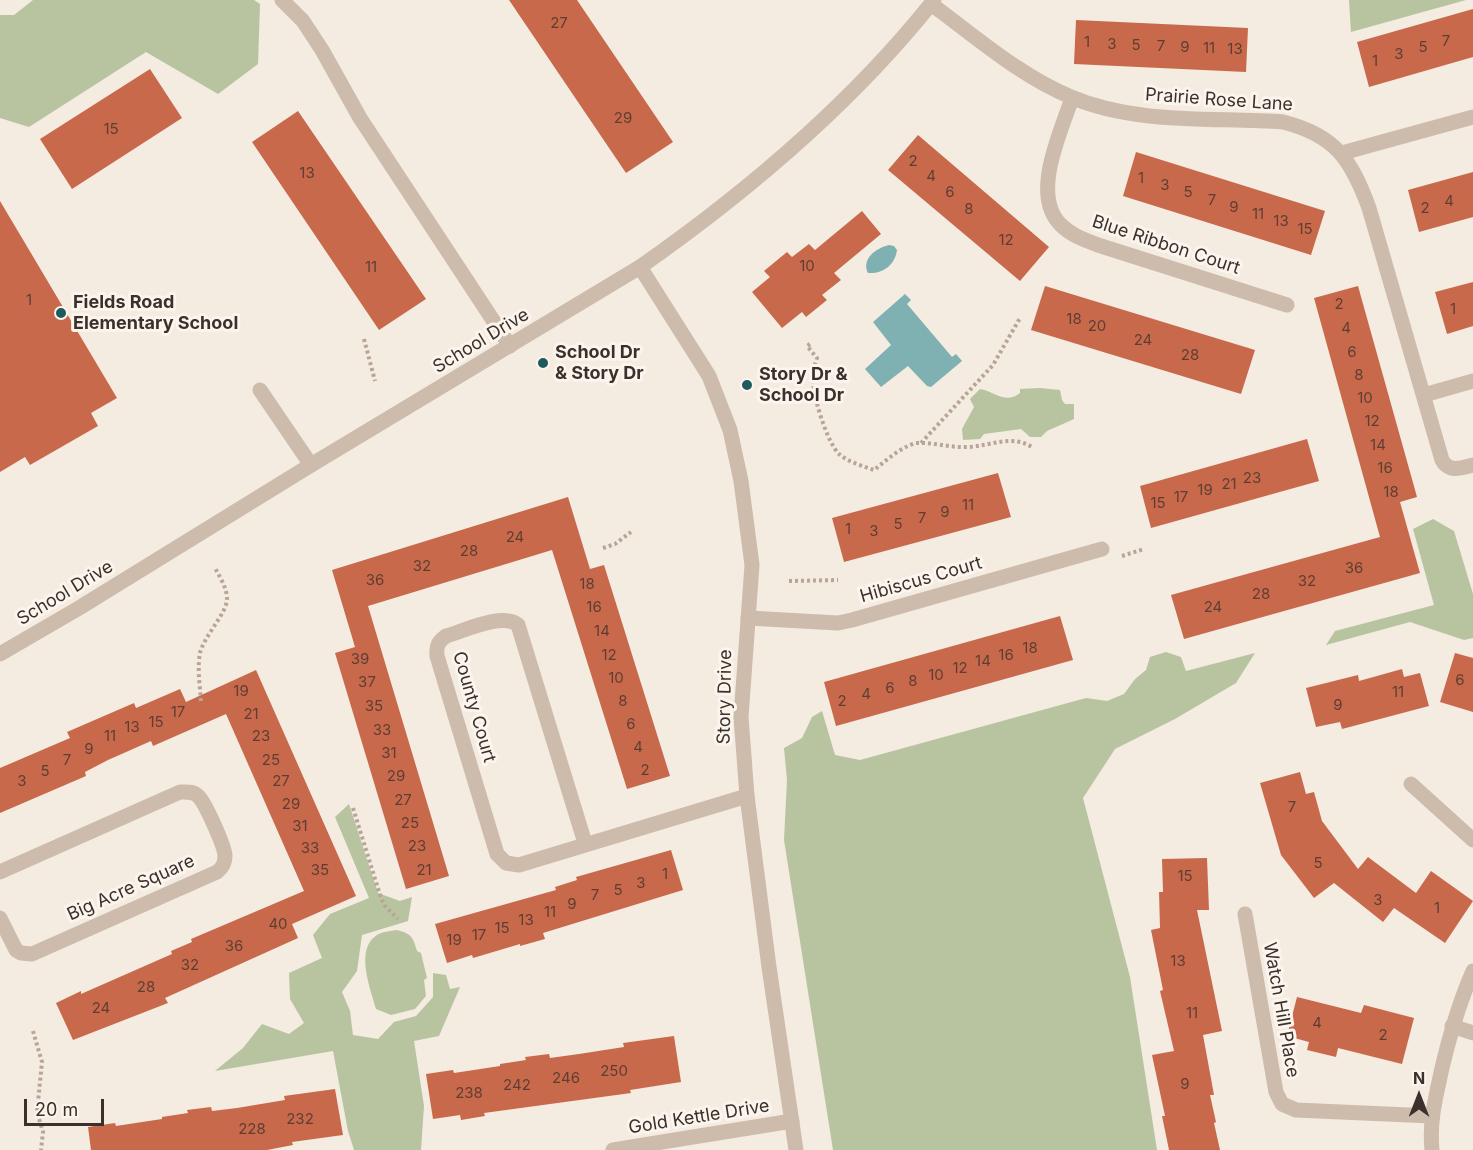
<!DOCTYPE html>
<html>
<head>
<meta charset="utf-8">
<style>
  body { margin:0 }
  #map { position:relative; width:1473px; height:1150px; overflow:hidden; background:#f4ebe1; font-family:Inter,sans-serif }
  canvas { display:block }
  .north { position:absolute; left:1389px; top:1066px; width:60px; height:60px; -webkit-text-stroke:4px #fbf5ee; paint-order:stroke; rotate:0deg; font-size:16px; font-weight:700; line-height:24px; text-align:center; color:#3b302b }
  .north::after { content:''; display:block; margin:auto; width:21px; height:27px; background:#3b302b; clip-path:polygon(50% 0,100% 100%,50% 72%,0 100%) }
  .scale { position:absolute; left:24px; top:1099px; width:80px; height:27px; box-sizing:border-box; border:3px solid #3b302b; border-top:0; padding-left:8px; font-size:18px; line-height:21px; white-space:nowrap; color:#3b302b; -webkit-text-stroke:4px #fbf5ee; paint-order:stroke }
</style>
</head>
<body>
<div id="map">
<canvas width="1473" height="1150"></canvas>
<div class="north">N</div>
<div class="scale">20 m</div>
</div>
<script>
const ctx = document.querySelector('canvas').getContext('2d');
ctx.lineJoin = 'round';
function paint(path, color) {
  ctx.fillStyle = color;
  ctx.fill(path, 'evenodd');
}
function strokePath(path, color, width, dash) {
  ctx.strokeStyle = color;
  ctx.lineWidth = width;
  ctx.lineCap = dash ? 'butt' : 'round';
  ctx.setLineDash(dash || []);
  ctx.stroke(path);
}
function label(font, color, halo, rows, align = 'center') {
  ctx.font = font + ' Inter,sans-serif';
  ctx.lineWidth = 6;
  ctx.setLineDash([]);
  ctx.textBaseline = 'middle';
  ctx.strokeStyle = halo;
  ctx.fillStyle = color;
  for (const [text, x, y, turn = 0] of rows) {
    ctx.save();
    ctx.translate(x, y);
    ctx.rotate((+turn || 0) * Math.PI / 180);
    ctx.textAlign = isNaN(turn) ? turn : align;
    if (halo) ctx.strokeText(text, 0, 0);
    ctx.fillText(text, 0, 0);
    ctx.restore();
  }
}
paint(new Path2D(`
  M33,0H254L260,4L258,64L218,94L146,52L29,127L0,118V15H14Z
  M1349,0H1466L1351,32Z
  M1040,388L1060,390L1062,400L1065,404H1074V419L1047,431L1041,437H1030L1021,429L984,434L980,439L963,440L962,429L974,407L970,399L980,389C994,391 1006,405 1020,393V389Z
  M1433,519L1454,531L1473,594V638L1464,640L1410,622L1326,645L1335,631L1434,605L1413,529Z
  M1166,652L1181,657L1186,671L1255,653L1236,683L1175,719L1115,749L1083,798L1130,977L1157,1150H833L784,840L787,780L784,748L802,738L812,717L822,711L835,755L860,760L1086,698L1107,701L1124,694L1135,679L1146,670L1150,657Z
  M349,804L378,893L400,901L412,897L408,921L362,935L357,971L342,992L350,1011L353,1035L378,1039L394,1022L416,1016L433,997V973L446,975L450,989L460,987L439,1036L414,1041L424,1106L421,1150H354L348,1131L333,1051L215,1071L243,1048L262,1024L289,1034L304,1023L290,999L289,973L322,958L313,935L330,914L369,898L335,817Z
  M396,930C411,933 413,937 417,951L421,953L427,978L424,980L426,996L415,1009L391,1015L376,1009C371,990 354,949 377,935C382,932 390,931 396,930Z`), '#b8c4a0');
paint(new Path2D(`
  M889,245L894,246L897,250C895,265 883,274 868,273C861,259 876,248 889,245Z
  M905,294L911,300L907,304L952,357L956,354L962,361L931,387L927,386L908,366L881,387L865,369L891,345L873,322Z`), '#7fb0b2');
paint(new Path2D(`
  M509,0H577L673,142L626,173Z
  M1473,9V57L1369,87L1357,42Z
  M1076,20L1248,28L1246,72L1074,64Z
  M150,69L182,118L72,189L40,139Z
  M298,111L426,299L379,330L252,142Z
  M918,135L1049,247L1020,281L888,170Z
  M1136,152L1325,211L1311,255L1123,196Z
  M1473,172V217L1419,232L1408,190Z
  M0,201L117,398L91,413L98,426L30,465L25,457L0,472Z
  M862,211L881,234L834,273L841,280L822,295L827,300L806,317L802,312L782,328L752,292L770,277L764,271L787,252L792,257L809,244L815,250Z
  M1473,282V326L1447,334L1435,292Z
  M1045,286L1255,350L1241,394L1031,330Z
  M1358,286L1417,497L1400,502L1420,573L1184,639L1171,595L1380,537L1314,298Z
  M1307,439L1319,481L1151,528L1140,486Z
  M998,473L1011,517L844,562L832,518Z
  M568,497L590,569L604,565L670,776L627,789L552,550L368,606L449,876L406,889L335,653L355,647L332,570Z
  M1060,616L1073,660L836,726L824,682Z
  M1455,653L1473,658V712L1440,702Z
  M1402,669L1404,677L1420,673L1429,706L1342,729L1340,722L1316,727L1306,688L1358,675L1359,681Z
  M256,670L356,896L292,924L298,938L165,998L168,1003L73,1040L56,1003L81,991V994L172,954L171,951L192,942L191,939L304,891L226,714L153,746L151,741L108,760L85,772L86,776L0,813V768L70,738L67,732L134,703L136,708L180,689L186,702Z
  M1300,772L1306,794L1314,792L1322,821L1358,869L1368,857L1416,893L1431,871L1473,901L1445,943L1394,908L1383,922L1334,883L1314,898L1281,855L1260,783Z
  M671,850L683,890L543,933L545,939L520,946V944L473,958L472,955L447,963L435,924L556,890L555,887L577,880L576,877Z
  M1207,858L1209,910H1197L1222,1031L1203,1035L1214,1095H1210L1216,1122L1214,1123L1220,1150H1169L1162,1116H1165L1152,1055L1174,1051L1160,991L1163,990L1151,930L1160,928L1159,892H1163L1162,859Z
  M1297,997L1361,1013L1364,1005L1414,1018L1402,1064L1338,1048L1336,1057L1307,1050L1309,1042L1287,1036Z
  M674,1036L681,1082L630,1090L631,1093L484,1113L485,1116L461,1120L460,1115L433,1119L426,1074L453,1070L454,1073L500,1066V1064L526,1060L525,1057L549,1054L550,1058L579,1054L624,1047L623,1043Z
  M335,1089L343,1135L292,1142L293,1145L267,1150H91L88,1127L115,1123L116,1126L162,1119V1117L188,1113L187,1110L211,1107L212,1111L237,1108L285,1100L284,1096Z`), '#c8694b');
strokePath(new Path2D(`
  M364,339L375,381
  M810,344L807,346L817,358C814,366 813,374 813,382C814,399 827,442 839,454C848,462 863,466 874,470C887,460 899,448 916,443C933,442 950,448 968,447C991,446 1011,434 1032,447
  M921,443L993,365L1020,318
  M603,548L615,544L631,532
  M1122,556L1144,549
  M789,581L838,580
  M201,701C200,686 197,668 200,653C204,636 227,613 227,599C227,588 220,577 215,568
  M353,808L381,898L385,906L398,919
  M33,1031L42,1062L37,1112L43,1132L41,1150`), '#b9a596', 4, [3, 3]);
strokePath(new Path2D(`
  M282,0L303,21L322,50L360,118L510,346
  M260,390L311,465`), '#cdbbac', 15);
strokePath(new Path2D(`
  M931,4C976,37 1020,76 1071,97C1137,125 1214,117 1283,122C1335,135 1351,159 1369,208L1442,460C1449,473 1461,468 1473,465
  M1072,98C1061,132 1030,195 1061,225C1072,236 1087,241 1101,246L1287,305
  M1342,153L1473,117
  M640,267C747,192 853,102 934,0
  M1424,395L1473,381
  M748,618L838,623L852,620L1102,549
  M1411,784L1473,840
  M585,843L518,625C503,612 464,631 446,636C438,642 436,646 437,656L497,854L506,863L519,865L747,796
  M0,872L180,792C187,792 193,791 198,796C205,802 225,847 225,856C225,864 222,868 217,872L32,954L21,953L16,950L0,918
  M1245,914L1276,1092L1282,1104L1296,1110L1431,1116
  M1452,1026L1473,1033
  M613,1150L792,1121
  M1432,1150C1429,1121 1436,1096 1442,1068C1450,1034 1459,1003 1473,971`), '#cdbbac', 15);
strokePath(new Path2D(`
  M0,654L79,608L311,465L640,267L709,376L730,430L741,481L752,565L741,717L747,796L769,967L796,1150`), '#cdbbac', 15);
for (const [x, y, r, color] of [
  [61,313,6,"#1f5a5e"],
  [543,363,6,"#1f5a5e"],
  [747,385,6,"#1f5a5e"]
]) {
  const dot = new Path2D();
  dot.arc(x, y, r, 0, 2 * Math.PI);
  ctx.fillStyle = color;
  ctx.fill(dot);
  strokePath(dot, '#fbf5ee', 2);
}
label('15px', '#5e3e33', null, [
  ["27",559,23],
  ["7",1446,41],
  ["1",1087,42],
  ["3",1112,44],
  ["5",1136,45],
  ["7",1161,46],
  ["9",1185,47],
  ["5",1423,47],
  ["11",1209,48],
  ["13",1235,49],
  ["3",1399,54],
  ["1",1375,61],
  ["29",623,118],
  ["15",111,129],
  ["2",913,161],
  ["13",307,173],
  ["4",931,176],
  ["1",1141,178],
  ["3",1165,185],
  ["6",950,192],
  ["5",1188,192],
  ["7",1212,200],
  ["4",1449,201],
  ["9",1234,207],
  ["2",1425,208],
  ["8",969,209],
  ["11",1258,214],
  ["13",1281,221],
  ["15",1305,229],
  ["12",1006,240],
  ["10",807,266],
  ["11",371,267],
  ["1",29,300],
  ["2",1339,304],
  ["1",1453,309],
  ["18",1074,319],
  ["20",1097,326],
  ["4",1346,328],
  ["24",1143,340],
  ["6",1352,352],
  ["28",1190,355],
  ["8",1359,375],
  ["10",1365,398],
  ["12",1372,421],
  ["14",1378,445],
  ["16",1385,468],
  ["23",1252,478],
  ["21",1229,484],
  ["19",1205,490],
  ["18",1391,492],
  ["17",1181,497],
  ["15",1158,503],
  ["11",968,505],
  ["9",945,512],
  ["7",922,518],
  ["5",898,524],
  ["1",848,529],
  ["3",874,531],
  ["24",515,537],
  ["28",469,551],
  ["32",422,566],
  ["36",1354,568],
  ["36",375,580],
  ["32",1307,581],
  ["18",587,584],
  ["28",1261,594],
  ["16",594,607],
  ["24",1213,607],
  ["14",602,631],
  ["18",1030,648],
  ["12",609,655],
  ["16",1006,655],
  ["39",360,659],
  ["14",983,661],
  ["12",960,668],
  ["10",936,675],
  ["10",616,678],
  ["6",1460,680],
  ["8",913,681],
  ["37",367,682],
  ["6",890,688],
  ["19",241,691],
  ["11",1398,692],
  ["4",866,694],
  ["8",623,701],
  ["2",842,701],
  ["9",1338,705],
  ["35",374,706],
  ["17",178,712],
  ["21",251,714],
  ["15",156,722],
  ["6",631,724],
  ["13",132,727],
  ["33",382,730],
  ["11",110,736],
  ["23",261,736],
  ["4",638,747],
  ["9",89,749],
  ["31",389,753],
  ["7",67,760],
  ["25",271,760],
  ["2",645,770],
  ["5",45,771],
  ["29",396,776],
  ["3",22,781],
  ["27",281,781],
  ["27",403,800],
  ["29",291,804],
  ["7",1292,807],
  ["25",410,823],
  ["31",300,826],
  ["23",417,846],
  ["33",310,848],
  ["5",1318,863],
  ["35",320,870],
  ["21",424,870],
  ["1",665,874],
  ["15",1185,876],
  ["3",641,883],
  ["5",618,890],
  ["7",595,895],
  ["3",1378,900],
  ["9",572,904],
  ["1",1437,908],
  ["11",550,912],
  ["13",526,920],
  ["40",278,924],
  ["15",502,928],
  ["17",479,935],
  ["19",454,940],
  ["36",234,946],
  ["13",1178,961],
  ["32",190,965],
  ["28",146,987],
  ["24",101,1008],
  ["11",1192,1013],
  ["4",1317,1023],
  ["2",1383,1035],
  ["250",614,1071],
  ["246",566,1078],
  ["9",1185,1084],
  ["242",517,1085],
  ["238",469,1093],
  ["232",300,1119],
  ["228",252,1129]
]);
label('18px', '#3b302b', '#fbf5ee', [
  ["Prairie Rose Lane",1219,100,4],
  ["Blue Ribbon Court",1166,245,18],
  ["School Drive",481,341,-31],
  ["Hibiscus Court",921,580,-16],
  ["School Drive",65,593,-31],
  ["Story Drive",725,697,-89],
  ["County Court",474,707,74],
  ["Big Acre Square",131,888,-24],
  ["Watch Hill Place",1281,1010,80],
  ["Gold Kettle Drive",699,1117,-9]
]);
label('bold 18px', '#3b302b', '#fbf5ee', [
  ["Fields Road",73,303],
  ["Elementary School",73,324],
  ["School Dr",555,353],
  ["& Story Dr",555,374],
  ["Story Dr &",759,375],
  ["School Dr",759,396]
], 'left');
</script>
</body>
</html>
